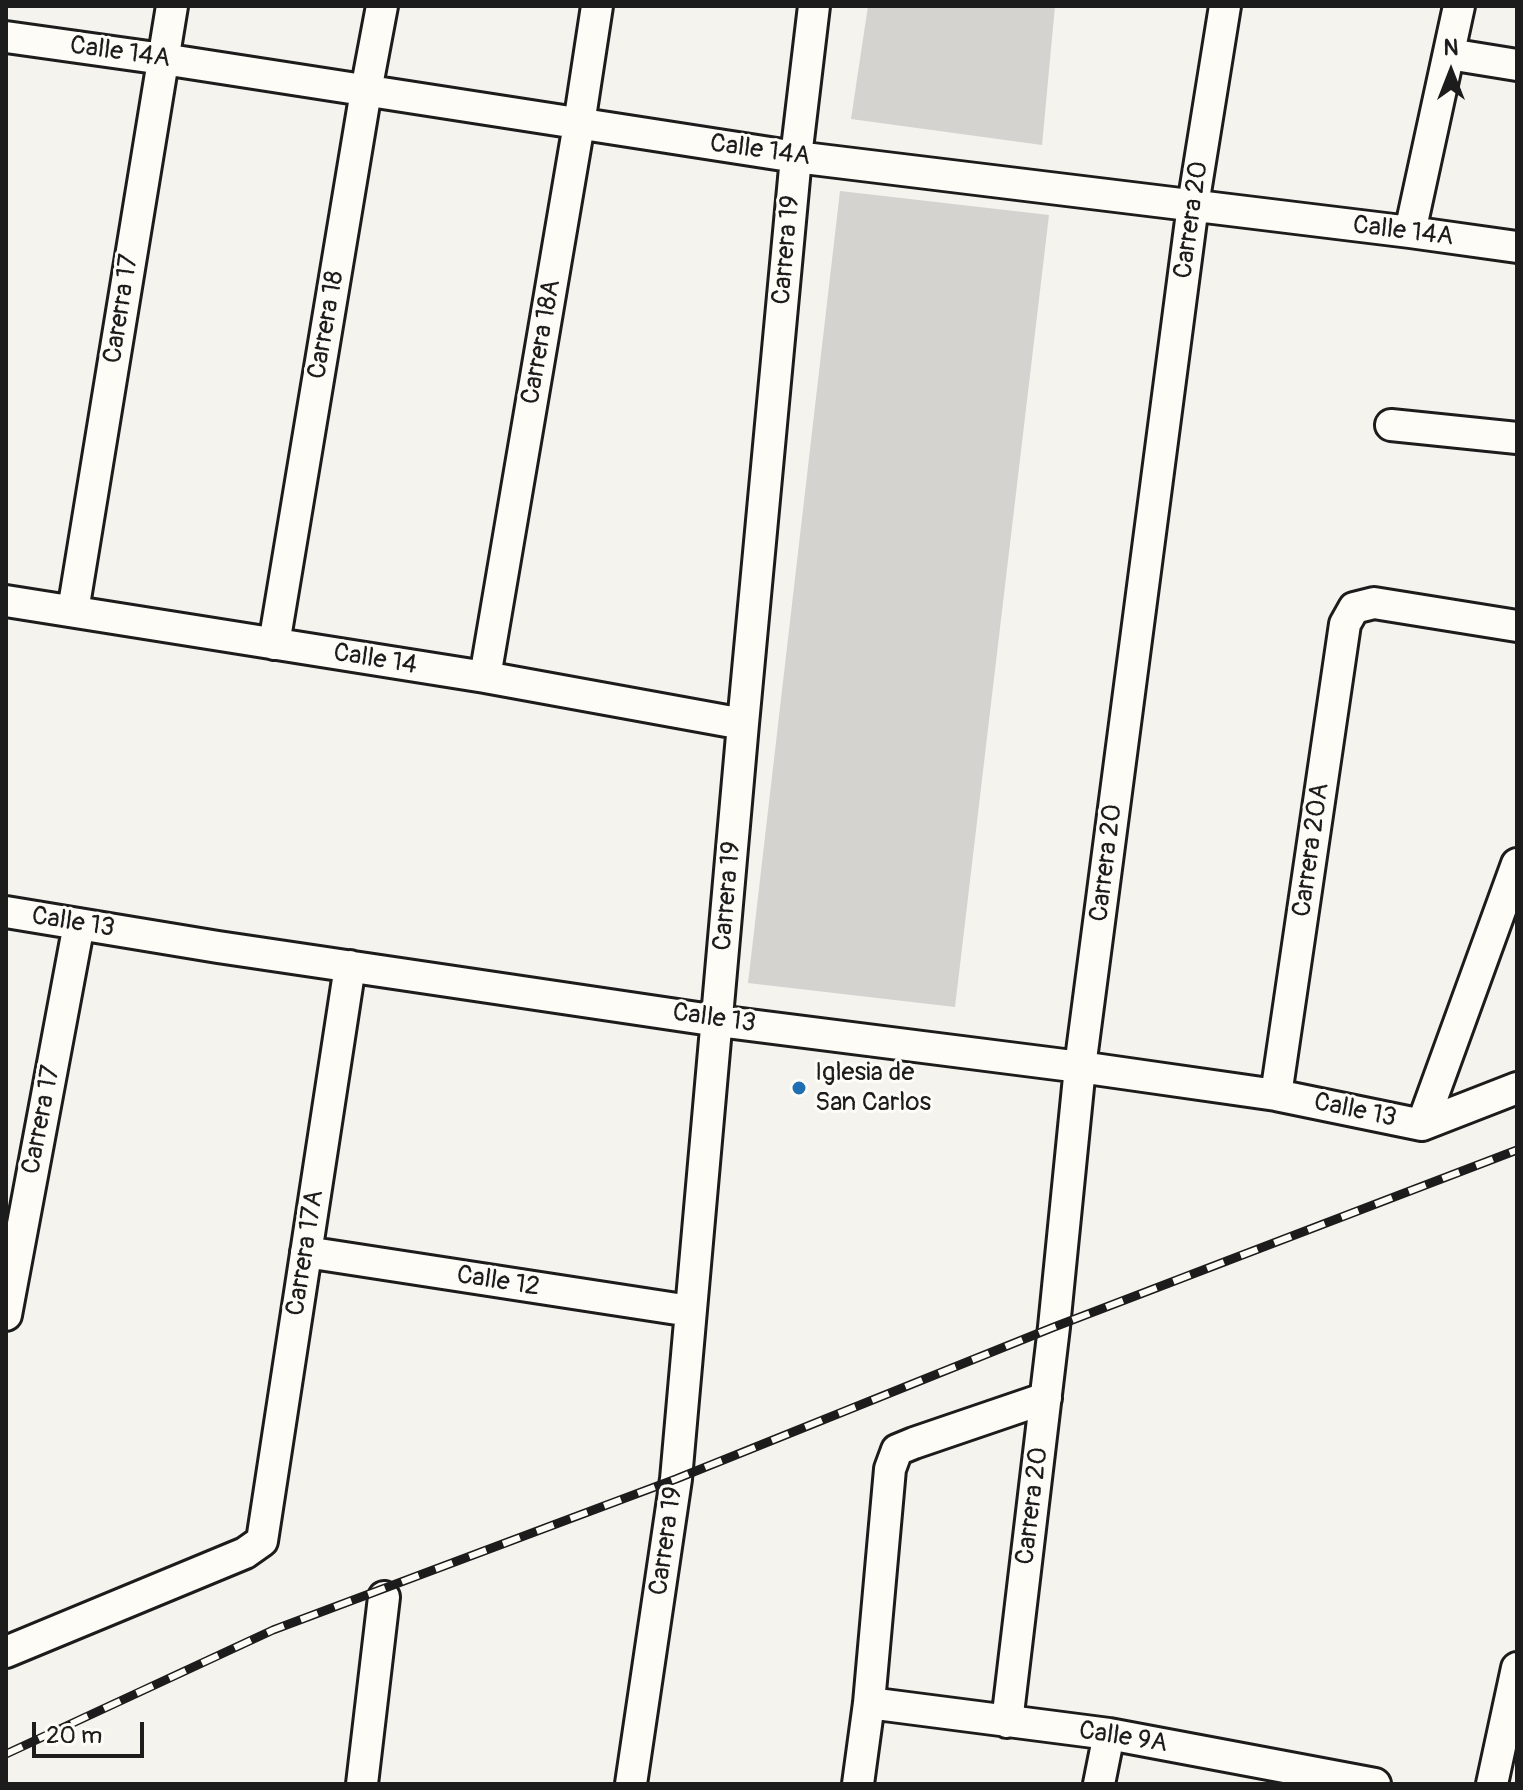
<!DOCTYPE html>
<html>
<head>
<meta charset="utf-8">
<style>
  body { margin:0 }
  #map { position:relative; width:1523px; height:1790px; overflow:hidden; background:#f4f3ee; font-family:Pangolin,sans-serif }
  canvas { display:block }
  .frame { position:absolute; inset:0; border:8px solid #1c1c1c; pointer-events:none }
  .north { position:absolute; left:1411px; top:32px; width:80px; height:80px; -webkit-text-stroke:6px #fdfcf7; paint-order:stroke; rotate:0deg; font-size:22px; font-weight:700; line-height:32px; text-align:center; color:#1c1c1c }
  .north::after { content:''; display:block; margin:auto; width:28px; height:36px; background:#1c1c1c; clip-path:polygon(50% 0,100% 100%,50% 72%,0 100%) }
  .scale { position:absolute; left:32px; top:1722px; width:112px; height:36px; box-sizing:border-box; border:4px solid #1c1c1c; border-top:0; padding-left:10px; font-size:24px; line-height:28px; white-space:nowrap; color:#1c1c1c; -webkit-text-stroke:6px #fdfcf7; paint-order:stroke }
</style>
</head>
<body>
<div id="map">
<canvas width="1523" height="1790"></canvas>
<div class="frame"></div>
<div class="north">N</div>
<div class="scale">20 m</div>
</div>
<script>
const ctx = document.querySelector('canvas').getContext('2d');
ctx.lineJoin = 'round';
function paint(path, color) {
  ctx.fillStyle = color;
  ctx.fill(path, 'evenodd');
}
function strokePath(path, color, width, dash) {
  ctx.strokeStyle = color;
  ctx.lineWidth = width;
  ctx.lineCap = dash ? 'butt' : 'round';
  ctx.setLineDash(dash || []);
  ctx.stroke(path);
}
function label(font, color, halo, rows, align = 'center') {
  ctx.font = font + ' Pangolin,sans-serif';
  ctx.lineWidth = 6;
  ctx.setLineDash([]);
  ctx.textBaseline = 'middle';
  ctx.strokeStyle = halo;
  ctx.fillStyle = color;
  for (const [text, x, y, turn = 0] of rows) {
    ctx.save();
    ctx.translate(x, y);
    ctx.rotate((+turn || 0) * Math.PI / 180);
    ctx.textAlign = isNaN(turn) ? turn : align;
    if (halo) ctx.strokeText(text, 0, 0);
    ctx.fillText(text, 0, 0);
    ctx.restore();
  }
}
paint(new Path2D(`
  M868,6H1055L1042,145L851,119Z
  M840,191L1049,215L955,1007L748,983Z`), '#d4d3cf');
const minor = new Path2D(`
  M6,37L163,59L796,157L1410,232L1517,247
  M1449,54L1517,65
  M1410,232L1459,6
  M1391,425L1517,438
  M6,601L485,677L743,724
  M73,611L172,6
  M274,644L366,91L382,6
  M485,677L579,124L597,6
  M6,912L218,947L718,1021L1080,1067L1276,1095L1422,1125
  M1276,1095L1345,624L1354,608L1374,603L1517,626
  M1422,1125L1517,864
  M1422,1125L1517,1088
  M306,1252L690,1311
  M6,1315L79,924
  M6,1652L245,1553L262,1541L350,966
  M869,1703L1109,1734L1375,1784
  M1007,1722L1054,1327L1080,1067L1193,205L1225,6
  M362,1784L384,1597
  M631,1784L676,1479L743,724L796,157L814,6
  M858,1784L869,1703L890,1469L897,1450L914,1443L1046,1398
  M1099,1784L1109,1734
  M1492,1784L1517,1668`);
strokePath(minor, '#1c1c1c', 36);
strokePath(minor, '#fdfcf7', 30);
const rail = new Path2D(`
  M6,1754L273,1630L676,1479L1054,1327L1517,1150`);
strokePath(rail, '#1c1c1c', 9);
strokePath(rail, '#fdfcf7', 6, [18]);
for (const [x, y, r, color] of [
  [799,1088,8,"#1f6fb2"]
]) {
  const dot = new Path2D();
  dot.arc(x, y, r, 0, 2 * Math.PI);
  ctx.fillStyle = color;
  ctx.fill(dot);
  strokePath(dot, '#fdfcf7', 3);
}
label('26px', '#1c1c1c', '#fdfcf7', [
  ["Calle 14A",120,53,8],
  ["Calle 14A",760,151,8],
  ["Carrera 20",1192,220,-82],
  ["Calle 14A",1403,232,7],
  ["Carrera 19",787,250,-85],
  ["Carerra 17",122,309,-81],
  ["Carrera 18",327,325,-80],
  ["Carrera 18A",542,342,-80],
  ["Calle 14",375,660,9],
  ["Carrera 20A",1312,850,-82],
  ["Carrera 20",1107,863,-83],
  ["Carrera 19",728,896,-85],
  ["Calle 13",73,923,9],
  ["Calle 13",714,1019,8],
  ["Calle 13",1355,1111,12],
  ["Carrera 17",42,1120,-79],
  ["Carrera 17A",306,1253,-81],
  ["Calle 12",498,1282,9],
  ["Carrera 20",1033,1506,-83],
  ["Carrera 19",667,1541,-82],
  ["Calle 9A",1123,1738,9]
]);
label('26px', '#1c1c1c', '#fdfcf7', [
  ["Iglesia de",815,1073],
  ["San Carlos",815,1103]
], 'left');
</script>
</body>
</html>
